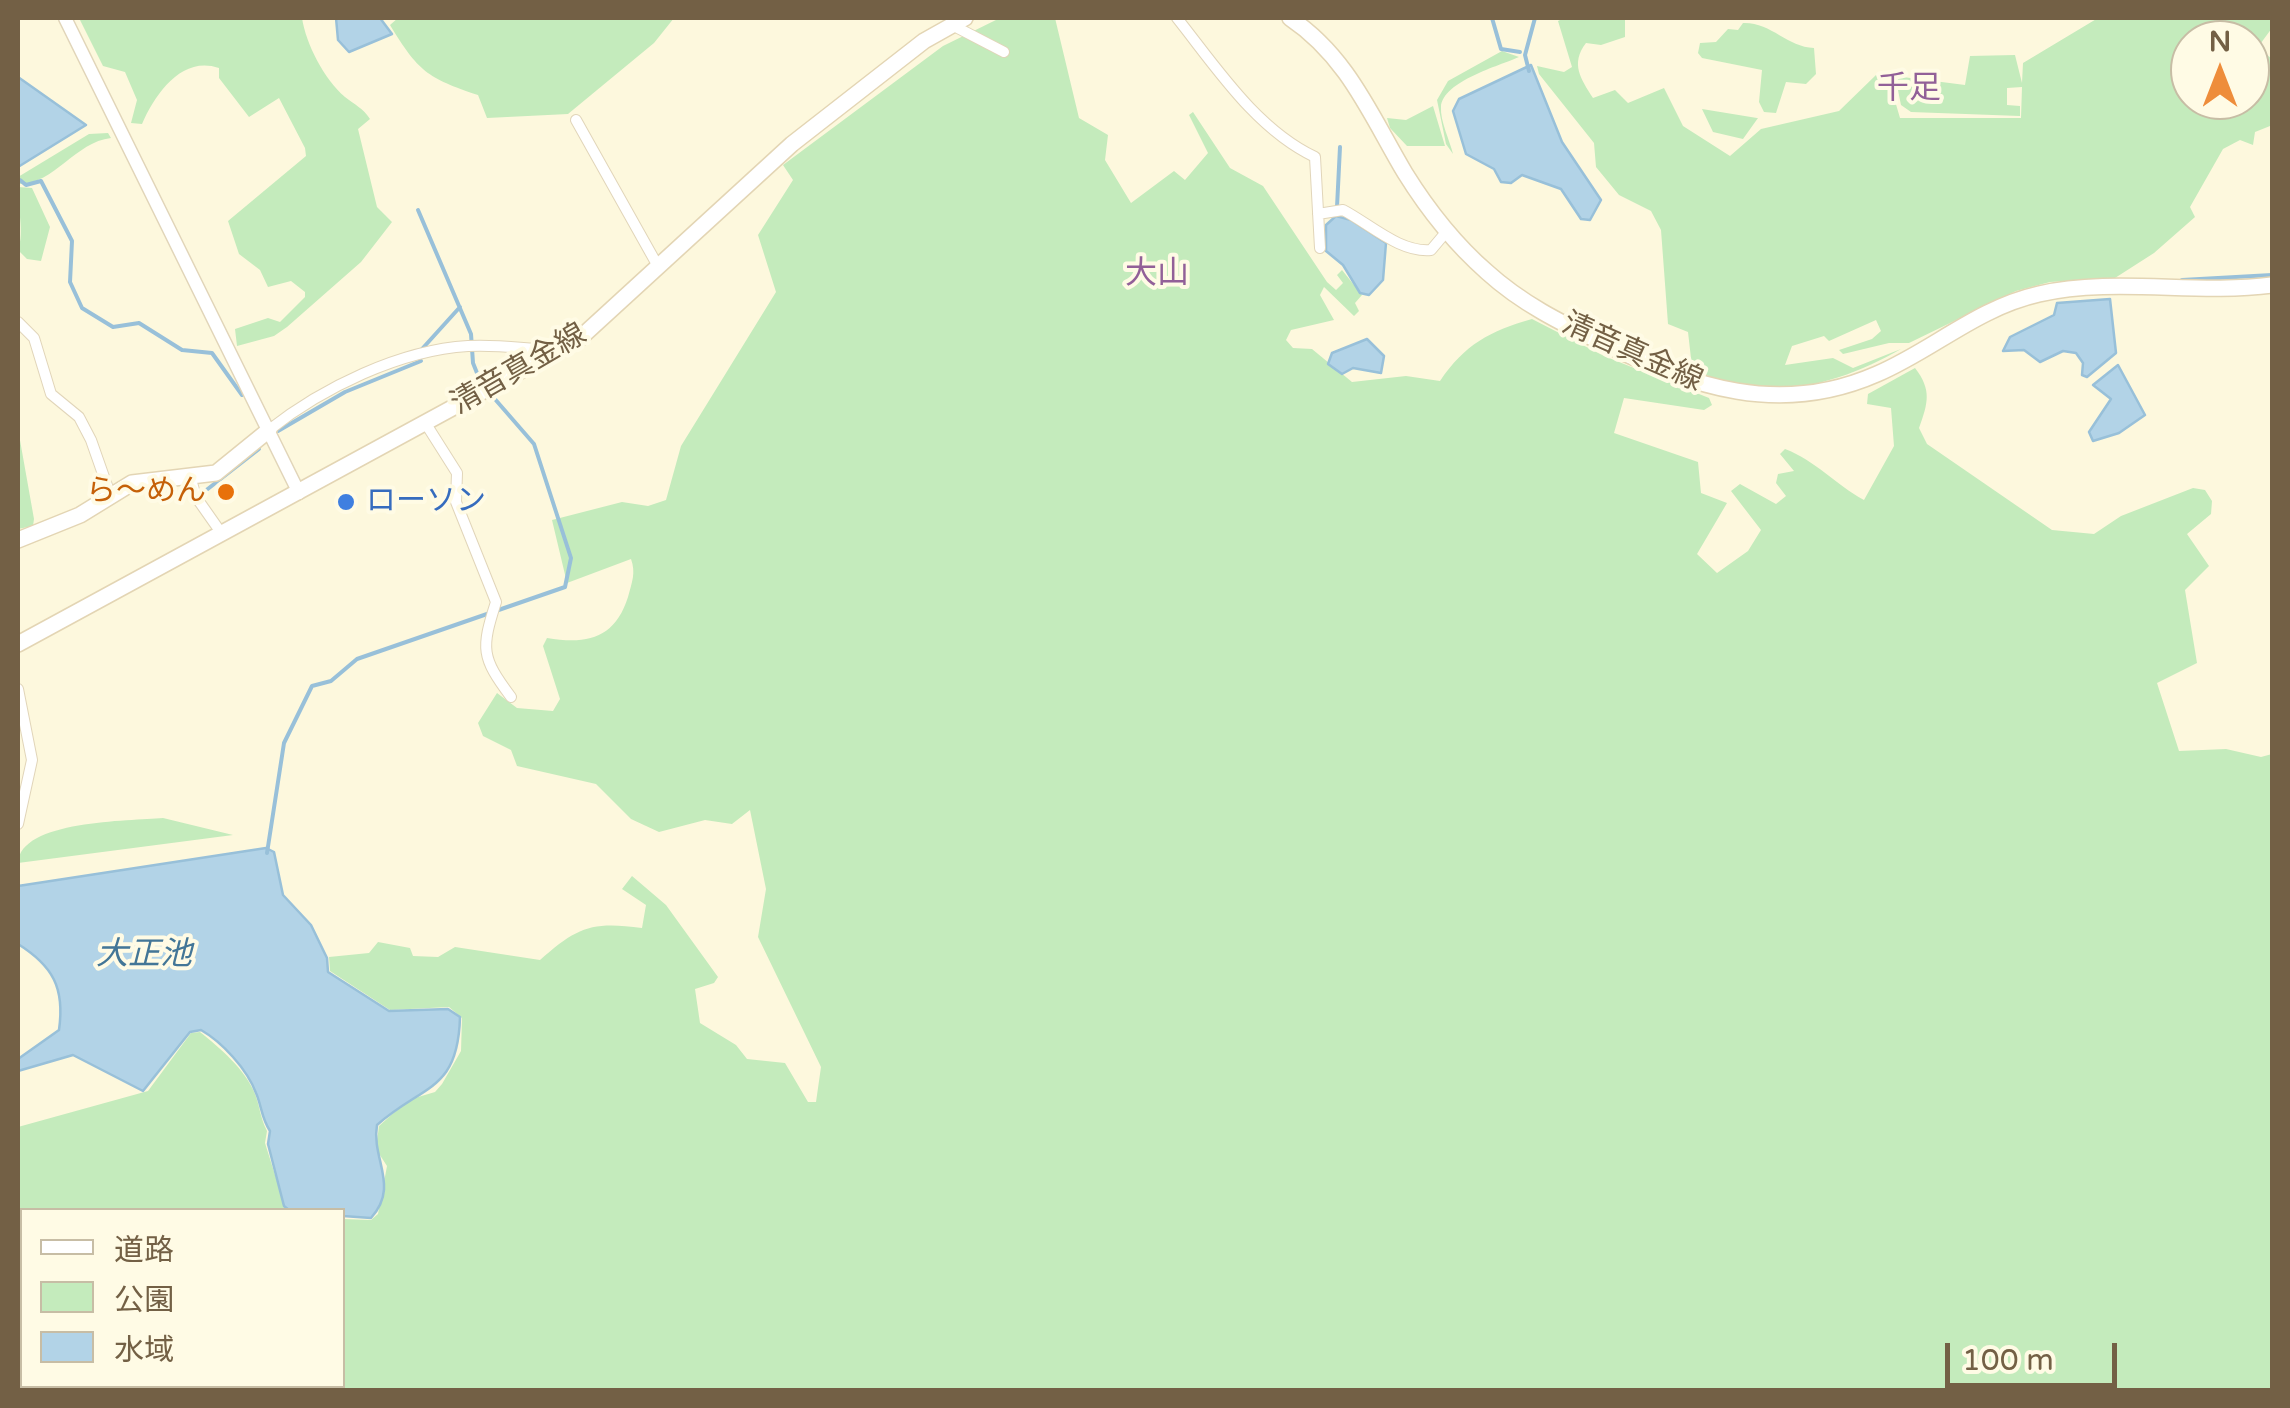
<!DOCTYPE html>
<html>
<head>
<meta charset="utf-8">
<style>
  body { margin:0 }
  #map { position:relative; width:2290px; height:1408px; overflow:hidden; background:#fdf8dd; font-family:"Varela Round","Noto Sans JP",sans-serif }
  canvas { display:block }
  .frame { position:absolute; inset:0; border:20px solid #736045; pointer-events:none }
  .legend { position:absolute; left:20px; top:1208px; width:325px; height:180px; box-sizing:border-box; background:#fffbe5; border:2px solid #c7bda5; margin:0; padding:12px 18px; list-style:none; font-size:30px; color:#736045 }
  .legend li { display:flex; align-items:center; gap:20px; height:50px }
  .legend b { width:50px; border:2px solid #c7bda5 }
  .north { position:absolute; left:2170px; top:20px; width:100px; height:100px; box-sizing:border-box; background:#fffbe5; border:2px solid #c7bda5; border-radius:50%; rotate:0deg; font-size:28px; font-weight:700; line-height:40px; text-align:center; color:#736045 }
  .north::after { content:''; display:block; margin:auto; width:35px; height:45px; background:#ee8d3b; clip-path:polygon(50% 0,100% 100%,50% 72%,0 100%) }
  .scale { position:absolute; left:1945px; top:1343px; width:172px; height:45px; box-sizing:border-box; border:5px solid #736045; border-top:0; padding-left:12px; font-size:30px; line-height:35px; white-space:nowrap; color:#736045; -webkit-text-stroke:8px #fffbe5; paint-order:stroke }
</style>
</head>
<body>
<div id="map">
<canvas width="2290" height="1408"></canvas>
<div class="frame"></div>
<ul class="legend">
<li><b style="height:12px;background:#fff"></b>道路</li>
<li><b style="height:28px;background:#c4ebbc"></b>公園</li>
<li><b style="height:28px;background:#b2d3e7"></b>水域</li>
</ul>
<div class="north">N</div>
<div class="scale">100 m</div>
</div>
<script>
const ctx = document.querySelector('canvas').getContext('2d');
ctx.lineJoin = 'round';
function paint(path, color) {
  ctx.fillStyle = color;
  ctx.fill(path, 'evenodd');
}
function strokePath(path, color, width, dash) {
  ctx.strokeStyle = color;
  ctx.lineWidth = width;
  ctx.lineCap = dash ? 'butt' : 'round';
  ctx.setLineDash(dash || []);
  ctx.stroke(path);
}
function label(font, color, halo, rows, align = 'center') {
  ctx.font = font + ' "Varela Round","Noto Sans JP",sans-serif';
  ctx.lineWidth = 8;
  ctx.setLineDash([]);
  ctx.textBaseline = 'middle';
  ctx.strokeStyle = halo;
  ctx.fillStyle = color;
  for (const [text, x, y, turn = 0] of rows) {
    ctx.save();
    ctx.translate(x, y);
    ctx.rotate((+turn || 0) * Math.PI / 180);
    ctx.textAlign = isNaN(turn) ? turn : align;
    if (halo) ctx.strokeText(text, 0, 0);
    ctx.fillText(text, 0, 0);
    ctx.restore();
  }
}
paint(new Path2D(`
  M79,18H302C306,44 324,79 345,97C355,105 363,108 370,119L358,129L377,207L392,222L361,262L287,327L274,336L237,346L235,329L268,318L280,322L305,297V292L291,281L268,287L260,270L239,254L228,221L306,156L305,148L279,98L249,117L219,78V68C182,55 155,94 142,124L131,123L137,100L125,72L103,66Z
  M398,18H674L654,43L568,114L487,118L478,95C427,78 418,71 390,25Z
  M1000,18H1055L1079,118L1108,135L1105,160L1131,203L1174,171L1185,180L1208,153L1189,115L1193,112L1230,168L1263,186L1327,282L1336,290L1343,283L1337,275L1342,270L1362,295L1355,303L1359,311L1354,316L1324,287L1320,295L1334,320L1291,330L1286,340L1293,348L1312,349L1352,382L1406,376L1440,381C1465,344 1490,331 1532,319L1604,356L1709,398L1712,405L1704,410L1624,398L1614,433L1698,462L1701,493L1727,503L1697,554L1717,573L1748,551L1761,530L1731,491L1740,484L1776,504L1786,496L1776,483L1778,474L1794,471L1780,454L1785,449C1816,461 1835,484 1864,500L1894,446L1891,408L1867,404L1868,394L1915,368C1932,390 1928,403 1919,428L1927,444L2052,530L2094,534L2121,516L2193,488L2205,490L2212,501L2211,514L2187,534L2209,566L2185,590L2197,663L2157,683L2179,751L2226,749L2261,757L2272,754V1390H171L167,1386H342L343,1219L371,1220L378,1214L387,1166L376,1149L379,1126L408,1100L435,1092L442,1084L461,1051L462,1018L449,1007L390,1010L330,971L329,957L369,953L378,942L410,948L413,956L438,957L455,947L540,960C577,927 592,921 642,928L646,905L622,889L632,876L666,905L718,977L714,983L695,989L700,1023L736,1045L747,1059L785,1063L808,1102H816L821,1067L758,937L766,889L750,810L732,824L705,820L659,832L631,819L596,784L517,766L511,750L483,736L478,723L497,693L517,708L553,711L560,699L543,646L547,638C588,645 615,638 628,597C632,582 636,573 631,559L567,583L552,520L622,502L648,506L666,500L681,446L776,292L758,235L793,180L783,165L943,46Z
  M1564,18H1625V37L1601,45L1586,43C1570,64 1581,79 1593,98L1615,90L1628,103L1664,88L1683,126L1730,156L1761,129L1839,111L1876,75L1888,77L1900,118H2021L2022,87L2007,88V105L2020,106V116L1911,112L1901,105L1895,76L1965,85L1970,56L2015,55L2022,83L2023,63L2098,18H2272V28L2258,47L2272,59V119L2270,126L2255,132L2253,145L2240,140L2223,149L2190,207L2195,217L2154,253L2115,278L2050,282L2016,291L1909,343H1889L1843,354L1839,350L1872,339L1881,331L1876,320L1829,341L1824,336L1792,346L1785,365L1833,358L1853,368L1901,349C1841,384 1756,409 1692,367L1688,332L1668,324L1661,230L1651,211L1619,195L1596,167L1594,143L1539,74L1537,66L1564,72L1572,67L1558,21ZM2190,40H2250V100H2190Z
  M1743,23C1771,22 1787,47 1814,48L1816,74L1806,84L1786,82L1776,113L1764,112L1759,102L1762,70L1702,58L1698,53L1700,43L1716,42L1728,29L1738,30Z
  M1502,51L1519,57C1499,66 1443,81 1441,107C1440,121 1450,141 1453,154L1446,144L1437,100L1448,81Z
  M1433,106L1445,146H1407L1390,128L1387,118L1406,120Z
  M1702,109L1757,118H1758L1743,139L1713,132Z
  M108,133L111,138C75,142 54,185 18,184V177L89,134Z
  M18,187L32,188L50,227L41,261L27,259L18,250C25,231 17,208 18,187Z
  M18,429L34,519L33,526L18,529Z
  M163,818L233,835L18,863C20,820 129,821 163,818Z
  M200,1032C220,1048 245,1069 255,1094C260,1107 260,1117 267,1131L265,1143L286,1210H22V1321L18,1318V1127L148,1091L191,1033Z`), '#c4ebbc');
const water = new Path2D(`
  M336,18H380L392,34L349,52L338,40Z
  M1531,65L1562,142L1601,200L1590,220L1581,219L1561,189L1522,175L1511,183L1501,182L1494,169L1466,154L1453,111L1459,99Z
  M18,77L86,125L18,167Z
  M1336,216L1351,220L1386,243L1383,280L1369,295L1360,293L1343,265L1326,251V225Z
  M2110,299L2116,353L2087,377L2082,375L2083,363L2076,353L2063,351L2040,362L2024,350L2003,351L2010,337L2054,315L2057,303Z
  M1367,339L1384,356L1381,373L1353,368L1342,374L1328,364L1332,353Z
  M2118,365L2145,415L2119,433L2093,441L2089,432L2111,399L2093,385Z
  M266,848L274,852L283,895L311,925L327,958L328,972L389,1011L448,1009L460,1017C458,1092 423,1084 377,1125C371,1159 400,1186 371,1218L343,1216L342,1210H289L284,1206L268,1144L270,1131C261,1117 262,1107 256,1093C247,1069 222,1042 201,1030L190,1032L143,1091L73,1055L18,1071V1059L59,1030C65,988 53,966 18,944V886Z`);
paint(water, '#b2d3e7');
strokePath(water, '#98c0d9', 2.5);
strokePath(new Path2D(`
  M1492,18L1501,49L1520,52
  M1529,71L1525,55L1535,18
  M20,180L26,185L41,181L72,241L70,282L82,308L113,327L139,323L182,350L212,353L242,395
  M1337,207L1340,147
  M418,210L471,334L473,363L481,383
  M2182,280L2272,275
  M422,349L460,307
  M278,431L345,392L421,361
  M200,495L259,449
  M267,853L284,743L312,686L331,681L357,659L565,587L571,558L534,444L494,398`), '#98c0d9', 4);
const minor = new Path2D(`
  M1177,18C1216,67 1256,129 1315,157L1320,248
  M952,25L1004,52
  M576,120L659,268
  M1318,214L1343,210C1370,224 1400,253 1431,250L1447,231
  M18,322L34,338L51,394L79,417L91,440L110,494
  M426,424L457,473L456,502L496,602C481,649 481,657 511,697
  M269,430C322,388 400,350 468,346C496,344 526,349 553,350
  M191,479L196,497L222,534
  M18,689L32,760L18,824`);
const tertiary = new Path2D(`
  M65,18L299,493`);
const secondary = new Path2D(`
  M1290,18C1348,57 1371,116 1405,173C1428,210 1455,244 1487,272C1521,303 1561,323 1603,343C1693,387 1779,417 1877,374C1933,350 1977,308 2039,294C2114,277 2196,295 2272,285
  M18,540L80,515L132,483L216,473L269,430
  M18,644L579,339L792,144L924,41L965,18`);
strokePath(minor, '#e1d5b9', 12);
strokePath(tertiary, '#e1d5b9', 15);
strokePath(secondary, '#e3d5b4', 18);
strokePath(minor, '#fff', 10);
strokePath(tertiary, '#fff', 12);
strokePath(secondary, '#fff', 15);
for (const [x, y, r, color] of [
  [226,492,10,"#e8710a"],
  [346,502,10,"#3f7fe0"]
]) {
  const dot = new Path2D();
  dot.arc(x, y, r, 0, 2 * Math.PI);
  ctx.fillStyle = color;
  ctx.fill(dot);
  strokePath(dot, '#fffbe5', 4);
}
label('30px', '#736045', '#fffbe5', [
  ["清音真金線",1632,353,24],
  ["清音真金線",519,370,-30]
]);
label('30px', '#c56008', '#fffbe5', [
  ["ら～めん",206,492]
], 'right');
label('30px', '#366cbe', '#fffbe5', [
  ["ローソン",366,502]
], 'left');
label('32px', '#926098', '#fffbe5', [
  ["千足",1909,90],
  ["大山",1157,275]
]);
label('italic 32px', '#437697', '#fffbe5', [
  ["大正池",144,956]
]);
</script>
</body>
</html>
